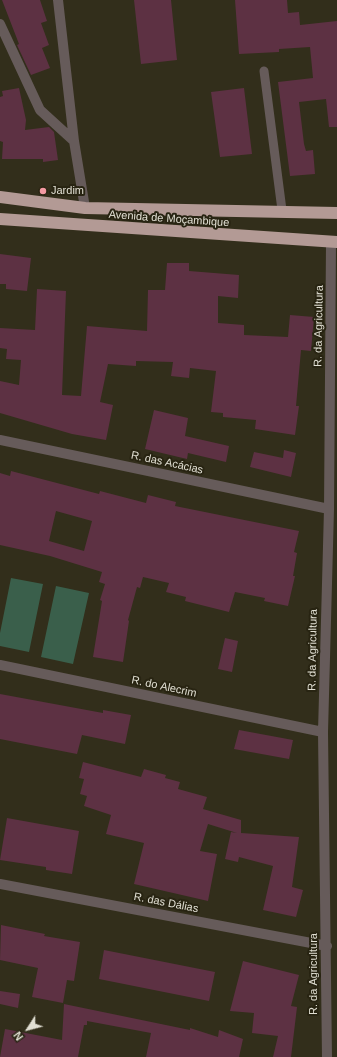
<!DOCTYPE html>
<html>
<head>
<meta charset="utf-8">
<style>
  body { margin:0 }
  #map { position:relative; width:337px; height:1057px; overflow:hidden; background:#322e1b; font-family:Helvetica,sans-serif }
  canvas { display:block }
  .north { position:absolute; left:8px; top:1009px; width:40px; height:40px; -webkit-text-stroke:3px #282412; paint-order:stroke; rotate:234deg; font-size:11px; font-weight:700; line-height:16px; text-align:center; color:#e1dfd3 }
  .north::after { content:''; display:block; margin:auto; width:14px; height:18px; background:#e1dfd3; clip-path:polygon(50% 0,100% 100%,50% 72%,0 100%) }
</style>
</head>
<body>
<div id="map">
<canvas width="337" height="1057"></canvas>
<div class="north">N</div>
</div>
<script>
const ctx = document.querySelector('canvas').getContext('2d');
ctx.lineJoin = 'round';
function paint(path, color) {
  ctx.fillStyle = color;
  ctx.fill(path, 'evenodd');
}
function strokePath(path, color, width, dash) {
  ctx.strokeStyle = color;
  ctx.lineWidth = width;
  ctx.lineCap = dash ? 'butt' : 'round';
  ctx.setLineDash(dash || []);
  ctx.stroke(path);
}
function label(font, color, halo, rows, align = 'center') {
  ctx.font = font + ' Helvetica,sans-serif';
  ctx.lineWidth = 4;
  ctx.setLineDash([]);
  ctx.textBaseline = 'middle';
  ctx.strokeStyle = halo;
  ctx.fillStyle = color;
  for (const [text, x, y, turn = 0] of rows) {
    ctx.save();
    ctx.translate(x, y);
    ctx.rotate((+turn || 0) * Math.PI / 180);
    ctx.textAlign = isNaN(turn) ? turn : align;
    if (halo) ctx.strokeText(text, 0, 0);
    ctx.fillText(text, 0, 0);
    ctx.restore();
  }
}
paint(new Path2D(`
  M11,578L43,584L29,652L0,646V633Z
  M56,586L89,593L73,664L41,657Z`), '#3a5f4b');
paint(new Path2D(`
  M2,0H40L47,21L41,23L49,45L42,48L50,68L31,75L17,45L19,44Z
  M134,0H171L177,60L141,64Z
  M235,0H287L288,13L299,12L300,25L337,21V127H329L326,99L299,102L304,144L306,151L313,150L315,174L290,176L278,82L313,78L310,47L279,49V52L239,54Z
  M19,88L26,120L25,130L49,127L54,132L58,160L43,162V159H2L3,142L0,141V97L3,96L2,91Z
  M244,88L252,154L220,157L211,92Z
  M0,254L31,258L27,291L6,289V284H0Z
  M167,263H189V271L239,275L238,298L218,296V323L244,325V335L288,337L290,315L314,317L311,351L301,350L296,406H299L295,435L255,429L256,420L223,417V413L211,412L216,371L190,368L189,378L171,376L173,362L136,361V366L108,364L100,402L113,405L106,440L72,434L0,413V381L19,385L21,360L6,359L7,349L0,348V328L35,330L37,289L66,291L62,395L81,396L87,326L147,331L148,290H165Z
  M154,410L188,418L185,436L229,446L226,462L188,453L187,459L145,449Z
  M284,450L296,453L291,477L250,467L254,452L283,458Z
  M11,471L99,494L100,491L146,503L148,495L176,502L175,506L299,531L294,552L297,553L293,576H295L288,606L264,601L265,598L235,592L229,612L185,601L186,597L166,592L169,583L143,577L140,588L137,587L128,620L129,621L123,662L93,657L102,601L100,600L105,584L99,582L102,572L50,556L0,545V473L10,476ZM56,511L92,521L84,551L49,541Z
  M225,638L238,641L232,672L218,669Z
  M0,694L103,713V710L131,715L125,744L82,735L77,754L0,739Z
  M239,730L293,740L289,759L234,749Z
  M83,762L141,777L144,769L166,775L165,778L180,782L178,789L207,797L203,809L241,820V833L299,837L292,887L303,890L296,917L263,910L273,866L239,857L238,862L225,859L231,832L237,833L208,824L200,851L217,854L208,901L134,884L144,843L106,834L111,815L84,806L87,796L80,794L84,779L79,778Z
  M7,818L79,831L72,874L46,870V867L0,860Z
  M1,925L45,934L44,936L80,942L74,981L67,980L63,1003L32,997L38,968L0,960Z
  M104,950L215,972L209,1001L99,979Z
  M243,961L299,975L291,1006L297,1007L291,1057H273L278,1036L252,1033L254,1013L230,1011Z
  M0,991L20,994L18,1008L0,1004Z
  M64,1004L190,1030V1028L218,1037L219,1030L243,1039L239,1057H146L151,1033L87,1021V1025H84L78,1057H0L5,1029L62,1040Z`), '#5d3143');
strokePath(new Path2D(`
  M264,71L282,210`), '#665b5a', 9);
strokePath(new Path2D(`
  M58,0L74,141L85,208
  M0,24L40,110L74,141
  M0,440L329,509
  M0,665L323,732
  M0,884L327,946
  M327,1057L323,732L329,509L331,243`), '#665b5a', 10);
strokePath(new Path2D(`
  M0,197L85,208L337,213
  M0,219L337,242`), '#b39a95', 12);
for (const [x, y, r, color] of [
  [43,191,4,"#f49aa3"]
]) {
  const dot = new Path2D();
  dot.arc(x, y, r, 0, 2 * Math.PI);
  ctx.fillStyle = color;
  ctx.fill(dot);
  strokePath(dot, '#282412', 1.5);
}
label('11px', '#e1dfd3', '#282412', [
  ["Jardim",51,191]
], 'left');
label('11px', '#e1dfd3', '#282412', [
  ["Avenida de Moçambique",169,219,4],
  ["R. da Agricultura",319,326,-89],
  ["R. das Acácias",167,463,12],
  ["R. da Agricultura",313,650,-89],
  ["R. do Alecrim",164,687,12],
  ["R. das Dálias",166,903,11],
  ["R. da Agricultura",314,974,-90]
]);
</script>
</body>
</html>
